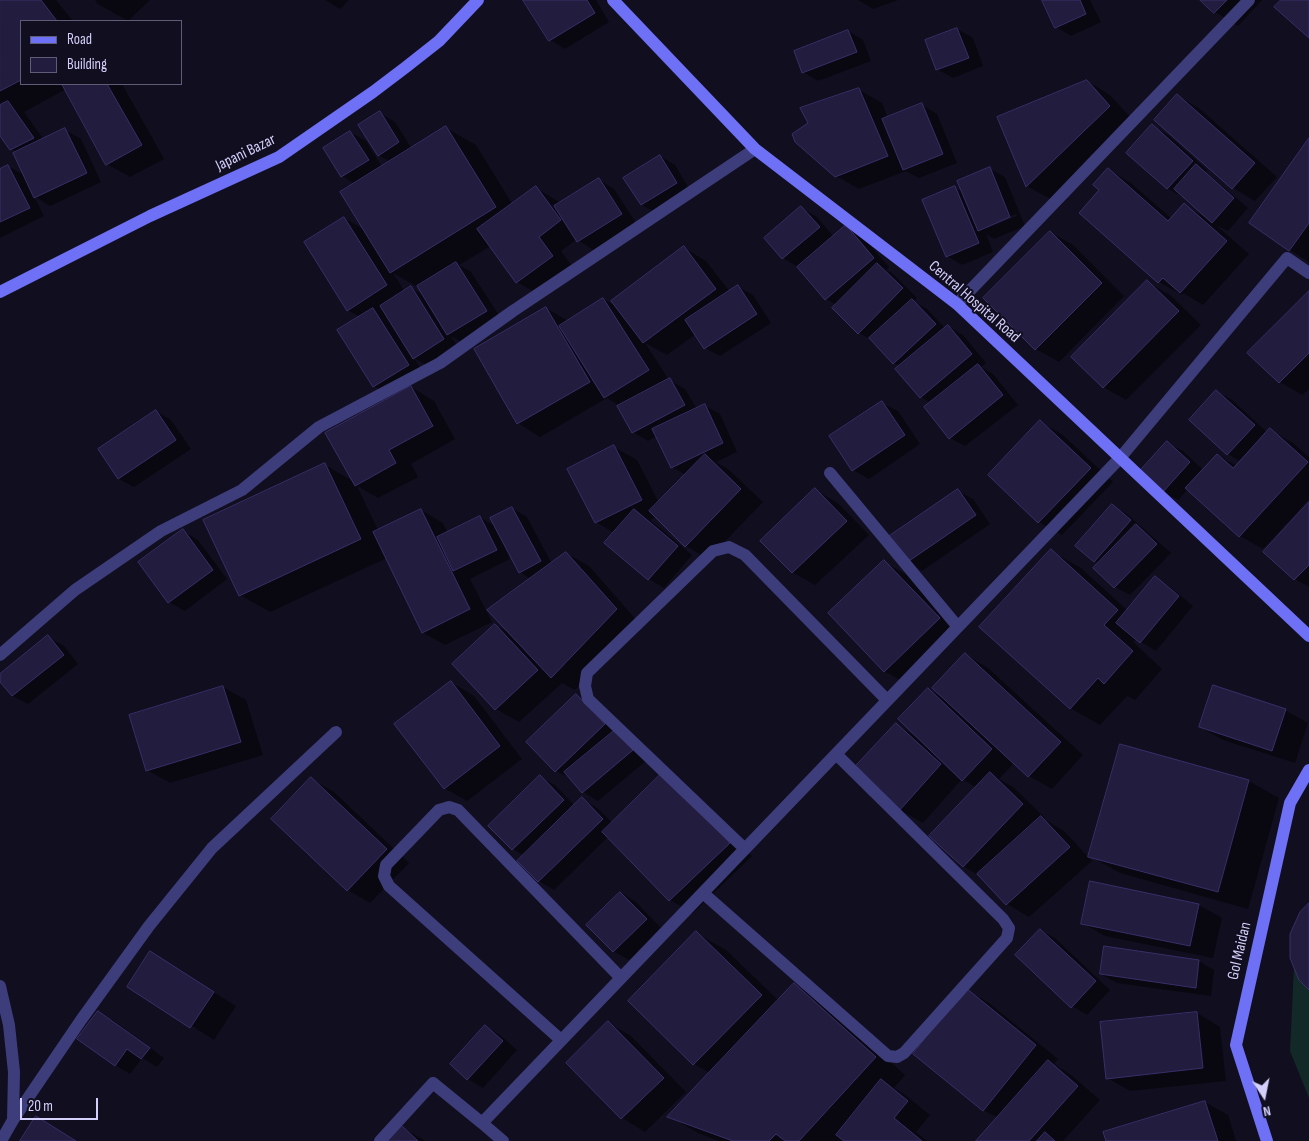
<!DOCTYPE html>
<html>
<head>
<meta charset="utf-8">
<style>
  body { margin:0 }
  #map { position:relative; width:1309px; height:1141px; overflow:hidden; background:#110e1f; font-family:"Sofia Sans Condensed",sans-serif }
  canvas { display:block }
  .legend { position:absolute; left:20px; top:20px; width:162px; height:65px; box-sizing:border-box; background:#110e1f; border:1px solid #5f5c77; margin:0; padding:6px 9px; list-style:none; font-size:15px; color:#d3d0fc }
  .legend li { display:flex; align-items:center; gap:10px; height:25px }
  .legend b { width:25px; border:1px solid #5f5c77 }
  .north { position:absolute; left:1239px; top:1071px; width:50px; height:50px; -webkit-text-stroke:4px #110e1f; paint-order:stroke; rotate:169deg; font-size:14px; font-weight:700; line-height:20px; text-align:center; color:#d3d0fc }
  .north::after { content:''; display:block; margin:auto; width:18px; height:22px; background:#d3d0fc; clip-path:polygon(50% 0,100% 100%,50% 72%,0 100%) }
  .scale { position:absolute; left:20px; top:1098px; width:78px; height:22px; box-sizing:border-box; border:2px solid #d3d0fc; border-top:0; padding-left:6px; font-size:15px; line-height:18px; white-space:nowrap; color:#d3d0fc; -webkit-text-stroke:4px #110e1f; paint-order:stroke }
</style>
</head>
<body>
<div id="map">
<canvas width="1309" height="1141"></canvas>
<ul class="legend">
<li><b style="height:6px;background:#6e70f5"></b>Road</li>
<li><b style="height:14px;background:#221c3f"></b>Building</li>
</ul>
<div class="north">N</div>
<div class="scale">20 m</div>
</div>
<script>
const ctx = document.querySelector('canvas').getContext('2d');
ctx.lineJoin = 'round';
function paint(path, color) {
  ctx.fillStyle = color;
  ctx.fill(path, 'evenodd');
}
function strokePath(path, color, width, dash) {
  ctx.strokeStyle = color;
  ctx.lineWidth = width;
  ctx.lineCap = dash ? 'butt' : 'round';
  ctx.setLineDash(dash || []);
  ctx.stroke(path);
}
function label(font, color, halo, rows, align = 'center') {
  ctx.font = font + ' "Sofia Sans Condensed",sans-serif';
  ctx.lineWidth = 4;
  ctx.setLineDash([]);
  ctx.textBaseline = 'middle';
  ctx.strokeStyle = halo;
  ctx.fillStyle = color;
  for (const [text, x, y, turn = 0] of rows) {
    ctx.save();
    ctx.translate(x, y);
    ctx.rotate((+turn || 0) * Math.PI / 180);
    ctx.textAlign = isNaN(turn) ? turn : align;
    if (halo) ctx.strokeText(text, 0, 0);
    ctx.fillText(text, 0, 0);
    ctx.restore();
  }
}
paint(new Path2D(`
  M1309,906V1098L1290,1051L1295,946Z`), '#122927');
paint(new Path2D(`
  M0,0H56L73,21H21V84H122L164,159L130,177L107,164L66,89L24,112L44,140L65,130L81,139L101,182L50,206L34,196L44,216L0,238V170L8,166L26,176L17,152L11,149L0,134Z
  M95,0H150L128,21L98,4Z
  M325,0H349L340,9Z
  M525,0H596L609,22L565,49L550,40Z
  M858,0H898L873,9Z
  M1043,0H1090L1101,22L1071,36L1056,27Z
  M1202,0H1262L1238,26L1215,12Z
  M957,29L973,38L983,66L953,78L937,69Z
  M848,31L863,40L871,61L818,81L803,72Z
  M1087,81L1110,95L1132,119L1050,199L1027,186L999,117Z
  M859,90L882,103L888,118L922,105L937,114L957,163L919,178L906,171L859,189L836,176Z
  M1177,95L1200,109L1277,177L1255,201L1233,188Z
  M380,113L395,122L412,149L446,128L476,145L513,205L536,188L561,203L599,180L614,189L636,223L593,250L577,239L561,251L575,270L540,295L517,282L491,246L459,265L471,272L502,320L463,343L451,336L459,348L429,367L414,358L424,374L389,395L374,386L360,317L347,310L344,218L365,230L355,184L342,176L350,132L366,141L382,167L391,162L378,155ZM393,273L419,288L423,295L411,288L405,292Z
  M1153,126L1168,135L1207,170L1206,172L1248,208L1228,231L1216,225L1249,254L1203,305L1183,293L1182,295L1159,282L1101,190L1108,169L1131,183L1172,219L1184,205L1203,216L1184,196L1183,197L1167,188Z
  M1309,140V262L1290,250L1251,223Z
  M660,156L675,165L691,192L657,213L642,205Z
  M990,169L1005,177L1025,226L994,239L986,234L993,252L962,265L947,256L955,188L963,192ZM1016,214L1017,216L987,228V225Z
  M802,208L817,217L834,237L846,226L861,235L889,267L886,270L892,273L917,298L913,301L927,309L945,328L948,326L963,335L986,363L981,367L993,374L1018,405L965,446L950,438L931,403L921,397L900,366L894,363L874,341L859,333L837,305L826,299L798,267L783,258Z
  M1050,232L1073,245L1124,296L1059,362L1036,349L984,298Z
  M684,248L706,261L730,292L738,287L753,295L771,323L720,356L705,348L696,334L667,355L645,343L669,380L685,389L697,409L705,406L720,414L737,452L716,462L728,469L763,502L708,559L686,546L656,517L650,520L692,555L664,588L649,579L606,543L614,533L596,522L614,447L637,460L659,503L686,475L672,467L657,436L648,441L633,432L620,406L607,398L540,437L518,423L546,308L568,321L603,299L618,307Z
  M1147,282L1170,295L1201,325L1126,400L1103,387Z
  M1309,292V389L1302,395L1280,382Z
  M411,387L434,401L455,439L411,464L418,477L378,498L357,486L378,530L421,510L443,523L448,533L480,517L495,526L512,508L527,517L552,564L566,553L589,566L639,623L575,690L562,683L519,722L496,709L453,664L495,625L511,634L531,579L520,572L512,556H508L510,559L470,579L492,622L445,645L422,632L387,558L270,612L240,595L325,465L353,481Z
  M1217,392L1232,400L1268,433L1270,430L1293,443L1309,457V499L1263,549L1240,536L1188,489L1178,500L1163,492L1167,443L1183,451L1203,470L1217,455L1237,466L1241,462L1228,454Z
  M882,403L898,411L920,444L869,479L853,470Z
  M156,411L171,420L191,449L134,487L119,479L99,449Z
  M1041,422L1063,435L1113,482L1062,535L1039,522Z
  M815,490L838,503L869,535L815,585L792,572Z
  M958,491L973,499L990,524L922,571L907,562Z
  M1309,504V587L1295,579L1265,552Z
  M1112,506L1127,514L1171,553L1130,595L1115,587L1099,564L1077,546Z
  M183,531L198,540L227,579L185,611L169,602Z
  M1051,551L1081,568L1128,611L1155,578L1170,587L1193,606L1156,651L1136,639L1133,642L1162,669L1135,700L1127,696L1100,725L1070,708Z
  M884,562L907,575L962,632L907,684L884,671Z
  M48,637L64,646L78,664L28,704L13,696L0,680V676Z
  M965,654L988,668L1083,755L1052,789L1029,776L1014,763L999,779L1013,787L1045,818L1044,819L1064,831L1092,861L1029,917L1007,904L983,878L963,866L977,788L962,779L923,823L900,810L896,724L915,736L928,689L941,697Z
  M451,682L474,696L522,759L467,801L444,788Z
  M223,687L246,700L263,755L170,783L147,770Z
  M576,696L592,704L647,760L598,801L583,792L572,779L556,771L528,742Z
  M1285,710L1308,723L1295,763L1223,740L1200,727Z
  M1121,746L1249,781L1279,798L1248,909L1120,873L1090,856Z
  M540,777L555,785L575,806L582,799L597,808L613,823L685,788L752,856L693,913L670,900L608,837L554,890L539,881L524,856L513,849Z
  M311,779L334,792L409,863L370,903L348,890Z
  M621,893L636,902L661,928L629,960L613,951Z
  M1199,905L1222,918L1213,958L1105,936L1082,923Z
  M1040,930L1056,939L1110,990L1087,1015L1072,1006Z
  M696,933L726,950L779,1001L794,985L824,1002L905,1075L894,1088L904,1094L930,1115L916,1132L927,1141H719L698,1133L669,1116L710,1073L694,1064L629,1001Z
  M1105,948L1199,961L1214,970L1211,996L1117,983L1101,974Z
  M151,953L236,1006L214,1040L129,986Z
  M967,990L989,1003L1058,1059L1054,1064L1071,1075L1100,1100L1063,1141H978L998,1118L983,1110Z
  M99,1012L114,1021L164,1058L157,1067L142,1058L130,1074L115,1065Z
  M1197,1013L1220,1027L1226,1081L1130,1091L1107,1078Z
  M608,1023L631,1036L686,1092L645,1132L622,1118L568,1063Z
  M485,1026L500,1035L517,1050L483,1088L468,1079Z
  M1205,1102L1228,1115L1236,1141H1108Z
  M401,1127L424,1140L425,1141H388Z`), '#0007');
const building = new Path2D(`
  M0,0H41L57,21H21V80L0,91Z
  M523,0H587L595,13L549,41Z
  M1042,0H1080L1086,14L1055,28Z
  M1200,0H1227L1214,13Z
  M1281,0H1309V38L1274,7Z
  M957,28L969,58L936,70L925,40Z
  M848,30L857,52L802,73L794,51Z
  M1087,80L1110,106L1026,187L997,117Z
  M62,84H107L142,145L106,165Z
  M859,88L888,156L835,177L795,142L792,134L808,123L800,108Z
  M1177,94L1255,163L1232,189L1154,120Z
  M8,101L34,138L10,150L0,136V105Z
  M922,103L943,154L903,170L882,119Z
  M380,111L399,142L378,156L358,125Z
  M1152,124L1193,161L1167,189L1126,153Z
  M446,126L496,207L390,273L340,192Z
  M65,128L87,173L34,198L13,153Z
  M350,131L369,160L341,177L323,148Z
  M1309,138V223L1289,251L1249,223Z
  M660,155L677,183L641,205L623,178Z
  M1196,164L1234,198L1212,223L1174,189Z
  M8,165L30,208L0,222V169Z
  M990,167L1010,217L978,231L957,181Z
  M1108,168L1168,221L1184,203L1227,241L1180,293L1163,278L1158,283L1079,213L1099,190L1093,185Z
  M599,178L622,214L577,242L554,206Z
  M536,186L561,220L539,237L553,256L516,283L477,229Z
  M955,186L979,243L946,257L922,200Z
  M801,206L820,227L782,259L764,238Z
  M344,217L387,285L347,311L304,242Z
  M846,225L874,258L825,300L797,267Z
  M1050,231L1102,283L1035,350L983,298Z
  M684,246L716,289L643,343L611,301Z
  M456,262L487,311L447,335L417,286Z
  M877,263L903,288L858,334L832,308Z
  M1147,280L1179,311L1103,388L1071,357Z
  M738,285L757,314L704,349L685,320Z
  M411,286L444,339L413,359L380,306Z
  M1309,291V353L1279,383L1247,353Z
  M603,298L649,370L604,398L559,326Z
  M912,299L936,324L893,364L869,338Z
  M546,307L590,382L517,424L474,349Z
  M373,308L409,365L373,387L337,330Z
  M948,325L972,354L920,398L895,369Z
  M978,364L1003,395L949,439L924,407Z
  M670,378L685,405L632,433L617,406Z
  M411,386L433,426L389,450L396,463L355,486L325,433Z
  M1216,390L1255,425L1227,455L1189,420Z
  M882,401L905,435L852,471L829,436Z
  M705,404L723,443L671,468L652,429Z
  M156,410L176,440L118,479L98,449Z
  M1040,420L1091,468L1038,523L988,475Z
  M1270,428L1308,462L1239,537L1185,488L1217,454L1233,468Z
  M1167,441L1190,462L1162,493L1139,472Z
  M614,445L642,500L595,523L567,469Z
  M705,454L741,489L685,547L649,511Z
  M325,463L361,539L239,596L203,520Z
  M815,488L847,521L792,573L760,541Z
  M958,489L976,515L906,563L888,537Z
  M1309,502V565L1294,580L1263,552Z
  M1112,504L1131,520L1094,562L1075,546Z
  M512,507L541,561L519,573L490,518Z
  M421,509L470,609L422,633L373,532Z
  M634,509L678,546L648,580L604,543Z
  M480,516L497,550L453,571L437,537Z
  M1136,524L1157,544L1114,588L1093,568Z
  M183,529L213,570L168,603L138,562Z
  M1051,549L1118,610L1104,625L1133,651L1104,684L1098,678L1070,709L979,627Z
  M566,552L617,609L551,678L487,610Z
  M884,560L940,618L884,672L828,613Z
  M1155,576L1179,596L1140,643L1116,623Z
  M495,624L538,670L495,710L452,664Z
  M48,635L64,655L12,696L0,682V674Z
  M965,653L1061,742L1028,777L932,688Z
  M451,681L500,746L444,789L394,724Z
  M1213,685L1286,709L1272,751L1199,727Z
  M223,686L241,742L146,771L129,715Z
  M928,688L992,749L962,781L898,719Z
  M576,694L605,724L555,772L526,742Z
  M896,723L941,764L899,811L853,769Z
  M615,730L633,750L582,793L564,772Z
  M1120,744L1249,780L1218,892L1088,857Z
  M990,772L1023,804L963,867L929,836Z
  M662,773L730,843L669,901L602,832Z
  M540,775L564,800L512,850L488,826Z
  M311,777L387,849L347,891L271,819Z
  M582,797L603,819L538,882L517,861Z
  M1041,816L1070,847L1006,905L977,874Z
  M1090,881L1199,904L1190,946L1081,924Z
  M620,892L647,919L613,952L586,925Z
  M1309,903V990L1299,980L1290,958V934L1300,912Z
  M1040,929L1096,981L1071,1008L1015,955Z
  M696,931L762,995L693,1065L628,1001Z
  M1104,946L1199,960L1196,988L1100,974Z
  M150,951L214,992L190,1028L127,987Z
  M794,983L876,1057L799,1141H785L776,1134L769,1141H733L667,1117Z
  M966,988L1036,1045L983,1111L913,1054Z
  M98,1011L150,1048L141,1059L127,1049L115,1066L77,1039Z
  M1197,1012L1203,1068L1106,1079L1100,1022Z
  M608,1021L664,1078L621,1119L566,1063Z
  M485,1025L503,1041L467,1080L450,1064Z
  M1048,1060L1078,1086L1029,1141H976Z
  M881,1079L908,1101L894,1118L922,1141H844L836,1135Z
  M1205,1101L1218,1141H1106L1103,1132Z
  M36,1116L76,1141H20Z
  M401,1125L418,1141H386Z
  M1045,1132L1055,1141H1037Z`);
paint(building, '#221c3f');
strokePath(building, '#392f69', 1);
strokePath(new Path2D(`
  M957,304L1249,0
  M830,473L958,627
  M0,655L75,590L161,531L242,490L319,427L440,363L513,311L755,149
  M745,849L588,699L585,686L587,673L713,551L729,547L745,555L887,700
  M703,893L888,1056L897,1057L904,1053L1007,938L1009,928L1003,919L836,754
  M0,986L9,1025L14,1072L13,1120L1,1141
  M561,1040L389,886L384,876L386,865L439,810L449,807L458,810L621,978
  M13,1120L81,1020L149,926L212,848L336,732
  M380,1141L433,1083L482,1123
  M503,1141L482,1123L1120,458L1287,258L1309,273`), '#3d3d7b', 12);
strokePath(new Path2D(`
  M613,0L755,149L957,304L1309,636
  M0,292L150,216L279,157L373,92L406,67L439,41L478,0
  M1267,1141L1236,1045L1290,803L1309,770`), '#6e70f5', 12);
label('16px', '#d3d0fc', '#110e1f', [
  ["Japani Bazar",246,153,-26],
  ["Central Hospital Road",974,302,41],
  ["Gol Maidan",1240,951,-77]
]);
</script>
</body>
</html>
